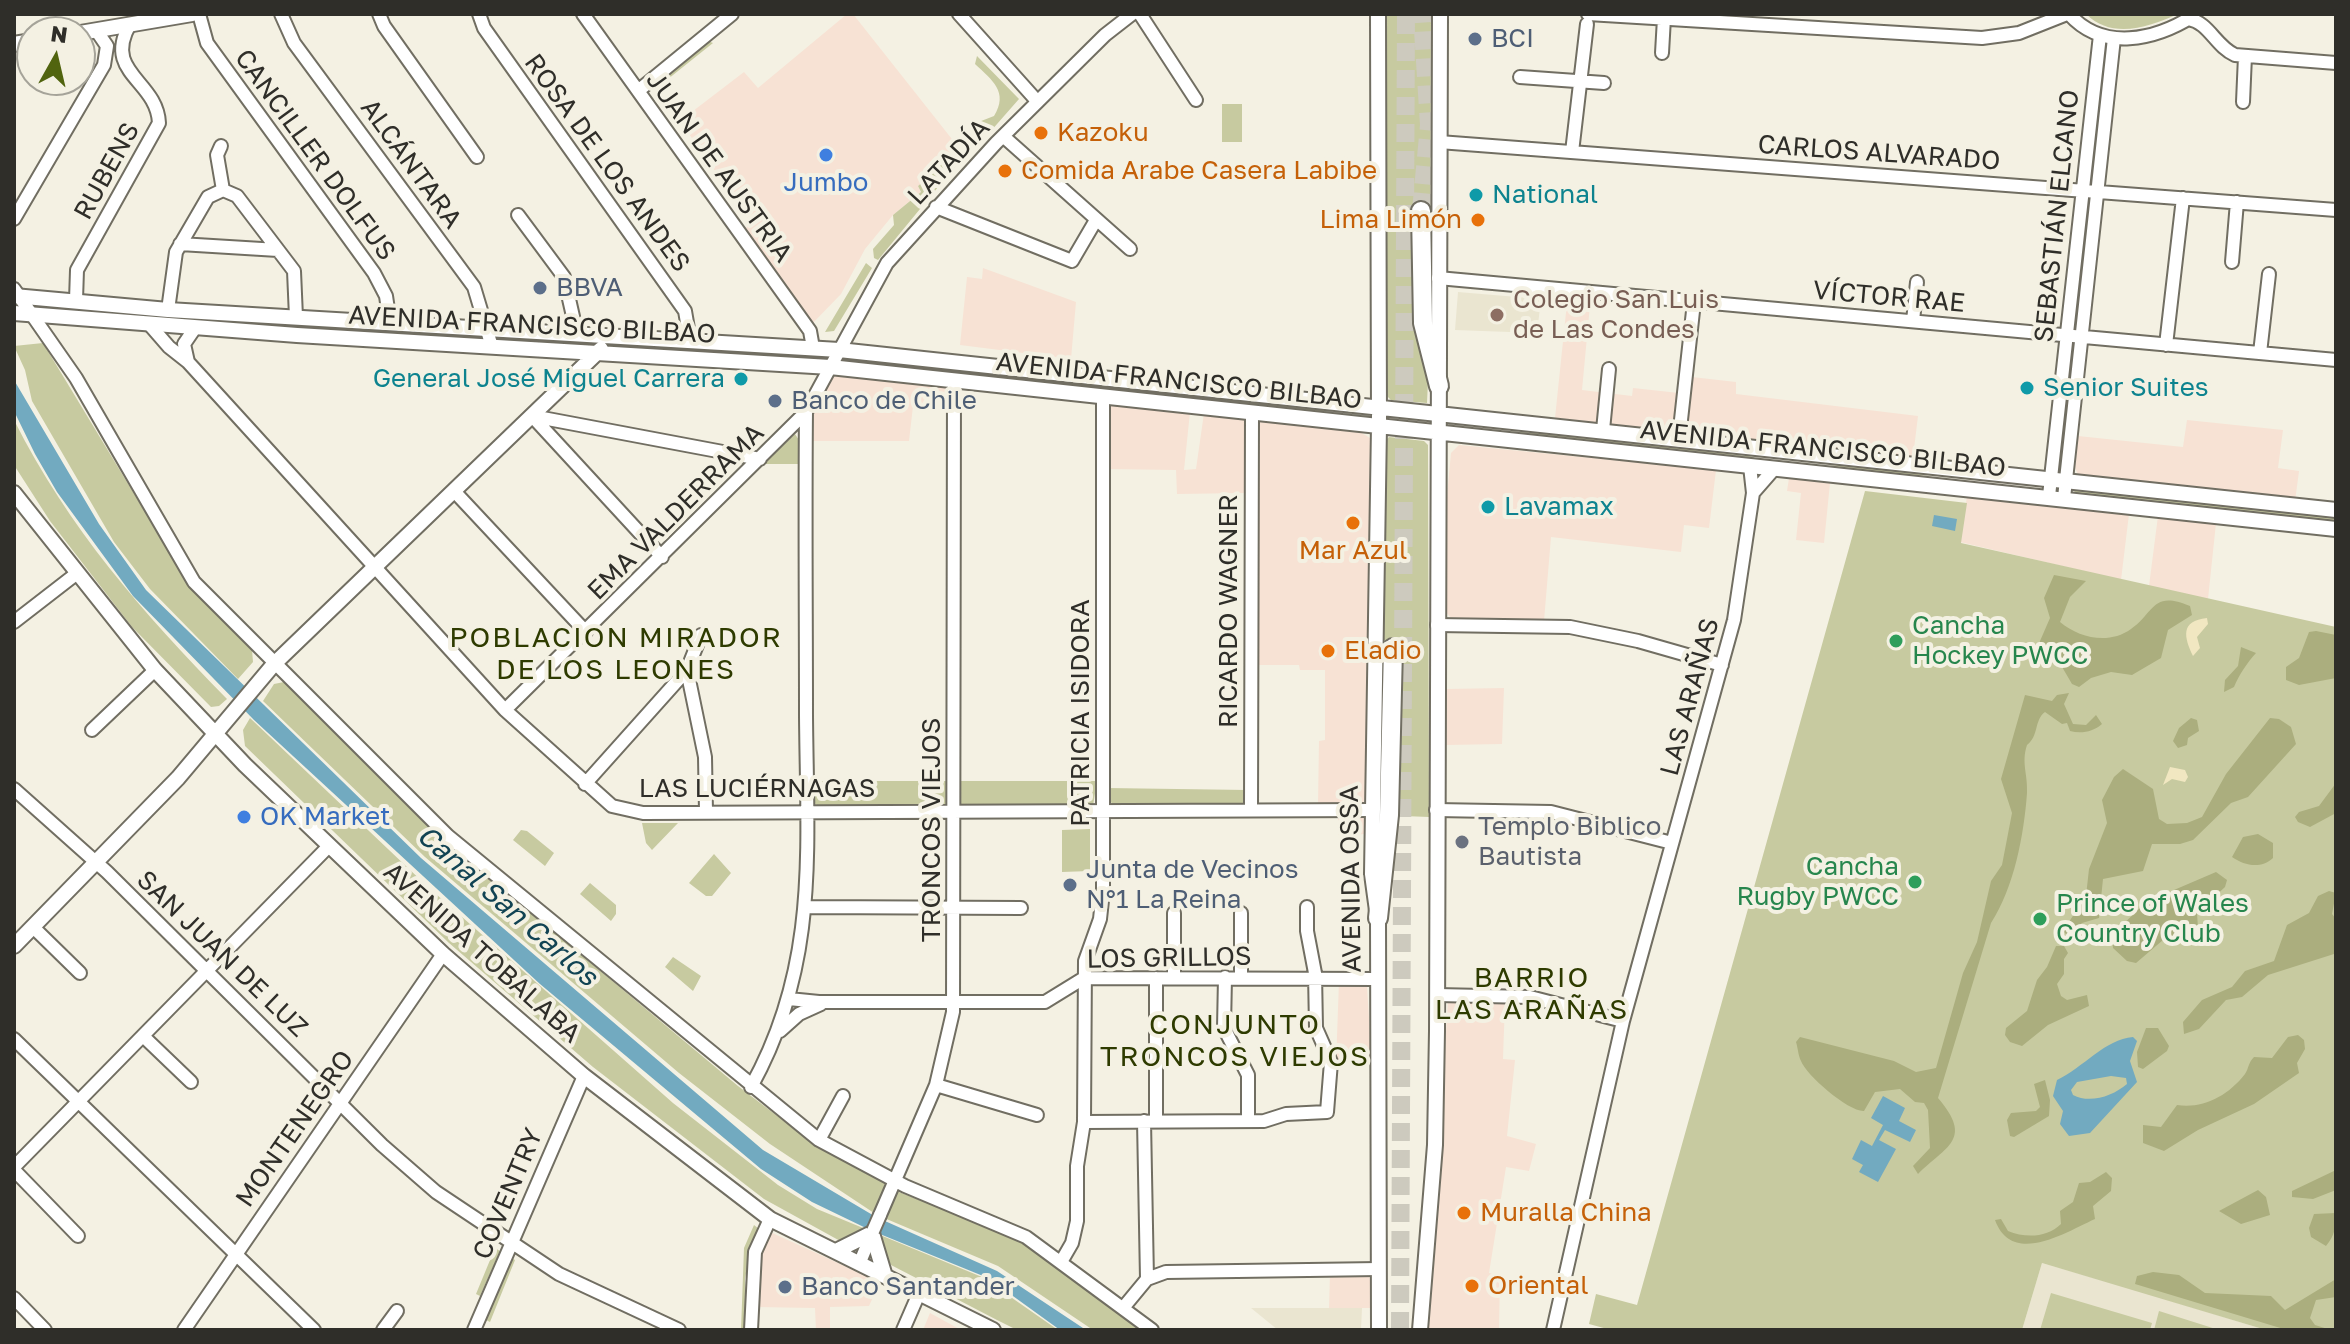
<!DOCTYPE html>
<html>
<head>
<meta charset="utf-8">
<style>
  body { margin:0 }
  #map { position:relative; width:2350px; height:1344px; overflow:hidden; background:#f4f1e3; font-family:"Golos Text",sans-serif }
  canvas { display:block }
  .frame { position:absolute; inset:0; border:16px solid #2f2e29; pointer-events:none }
  .north { position:absolute; left:16px; top:16px; width:80px; height:80px; box-sizing:border-box; background:#f4f1e3; border:2px solid #a5a399; border-radius:50%; rotate:8deg; font-size:22px; font-weight:700; line-height:32px; text-align:center; color:#2f2e29 }
  .north::after { content:''; display:block; margin:auto; width:28px; height:36px; background:#51640f; clip-path:polygon(50% 0,100% 100%,50% 72%,0 100%) }
</style>
</head>
<body>
<div id="map">
<canvas width="2350" height="1344"></canvas>
<div class="frame"></div>
<div class="north">N</div>
</div>
<script>
const ctx = document.querySelector('canvas').getContext('2d');
ctx.lineJoin = 'round';
function paint(path, color) {
  ctx.fillStyle = color;
  ctx.fill(path, 'evenodd');
}
function strokePath(path, color, width, dash) {
  ctx.strokeStyle = color;
  ctx.lineWidth = width;
  ctx.lineCap = dash ? 'butt' : 'round';
  ctx.setLineDash(dash || []);
  ctx.stroke(path);
}
function label(font, color, halo, rows, align = 'center') {
  ctx.font = font + ' "Golos Text",sans-serif';
  ctx.lineWidth = 8;
  ctx.setLineDash([]);
  ctx.textBaseline = 'middle';
  ctx.strokeStyle = halo;
  ctx.fillStyle = color;
  for (const [text, x, y, turn = 0] of rows) {
    ctx.save();
    ctx.translate(x, y);
    ctx.rotate((+turn || 0) * Math.PI / 180);
    ctx.textAlign = isNaN(turn) ? turn : align;
    if (halo) ctx.strokeText(text, 0, 0);
    ctx.fillText(text, 0, 0);
    ctx.restore();
  }
}
paint(new Path2D(`
  M847,14H853L959,148L938,163L940,167L918,186L921,192L893,215L865,249L841,294L811,325L745,232L749,220L680,121L744,72L758,88Z
  M983,268L1076,302L1071,359L960,345L967,277L982,279Z
  M1567,303L1590,305L1582,390L1632,396L1633,388L1679,393L1674,428L1670,430L1555,418Z
  M832,376L944,386L949,389V409L913,406L909,441H811V412Z
  M1692,377L1736,382V394L1918,416L1913,457L1692,433L1687,424Z
  M1111,405L1190,412L1184,470L1196,469L1204,413L1245,420L1246,493L1177,494L1176,470L1107,469Z
  M1262,420L1360,432L1370,438L1368,795L1361,805H1318L1319,741L1325,740V670H1300L1299,665H1254L1256,423Z
  M2187,420L2283,430L2278,468L2299,471L2295,501L2078,475L2075,467L2078,436L2183,447Z
  M1459,445L1716,470L1709,528L1684,525L1681,552L1551,537L1544,621L1453,620L1444,610L1447,496L1451,453Z
  M1789,478L1830,483L1824,543L1796,540L1801,493L1787,491Z
  M1967,496L2129,514L2121,580L1960,542Z
  M2158,516L2216,523L2208,599L2149,586Z
  M1504,688L1502,744L1446,745V689Z
  M1338,814L1364,815L1367,834L1338,835Z
  M1339,981L1367,987L1372,1064H1336Z
  M1448,1000H1505L1503,1059L1515,1060L1507,1136L1536,1144L1529,1171L1506,1167L1489,1273L1500,1275L1499,1330H1428Z
  M770,1232L880,1282L869,1306L830,1307V1330H816L815,1308L756,1307L759,1255Z
  M1330,1274H1367L1372,1281L1371,1308H1329Z
  M930,1313L961,1330H923Z`), '#f7e2d4');
paint(new Path2D(`
  M1458,292L1541,299L1537,333L1455,330Z
  M2042,1263L2132,1289L2266,1330H2022Z
  M1251,1308H1362L1361,1330H1278Z`), '#eae5d0');
paint(new Path2D(`
  M1385,14H1431L1430,332L1419,333L1428,381L1427,403L1391,400L1386,395Z
  M2086,14H2178C2149,27 2112,40 2086,14Z
  M708,41L713,43L658,87L656,84Z
  M2101,53H2108L2092,180L2090,179Z
  M977,56L1019,99L990,132L976,123L994,116C1009,92 992,80 975,64Z
  M1222,104H1242V142H1222Z
  M959,148L962,158L878,260L874,258L873,249L894,225L893,215L921,192L918,186L940,167L938,163Z
  M2085,206L2092,207L2078,324L2075,325Z
  M866,263L872,268L834,331L825,332Z
  M45,305L146,316L470,336L145,318Z
  M505,337L599,343L596,347Z
  M43,343L185,578L252,650L253,662L238,679L150,589L114,542L32,401L25,370L14,346Z
  M2074,348L2062,470L2060,471L2071,349Z
  M873,361L1327,409L1326,413L873,364Z
  M14,420C69,529 142,612 227,699L219,706L211,707L132,627L50,521L14,465Z
  M1496,431L1562,434L1755,457L1749,460L1495,434Z
  M795,434L801,443V464H763Z
  M1389,437L1424,441L1428,445L1429,817L1378,815L1386,440Z
  M1846,465L1937,475L1903,476L1823,466Z
  M2071,489L2336,518V521L2078,494Z
  M1865,491L1967,503L1961,543L2336,627V1330H2266L2042,1263L2022,1330H1611L1589,1324L1596,1294L1637,1305Z
  M284,682L488,877L738,1086L810,1141L884,1181L886,1187L1012,1236L1144,1330H1093L998,1266L877,1215L770,1144L679,1073L425,857L263,701L274,684Z
  M250,718L428,887L673,1103L778,1185L817,1209L982,1277L1058,1330H1017L997,1320L891,1265L879,1244L842,1242L764,1199L593,1067L449,943L245,746L243,730Z
  M810,781H950L949,802L943,806L819,807L811,800Z
  M959,781H1097L1093,806H961Z
  M1107,788L1247,790V801L1240,805H1112Z
  M642,823H678L652,850L646,843Z
  M1090,829V871L1062,872V830Z
  M521,830L527,831L554,853L545,866L513,840Z
  M714,854L731,873L712,896H706L689,883Z
  M590,883L616,905V914L611,921L580,894Z
  M673,957L701,976L693,991L665,967Z
  M754,1225L759,1229L752,1241L745,1279L747,1330H741L744,1248Z
  M495,1248L500,1251L480,1296L476,1294Z
  M510,1257L515,1260L490,1322L484,1319Z
  M2051,1293L2152,1323L2150,1330H2040Z
  M2159,1311L2219,1330H2154Z`), '#c7caa0');
paint(new Path2D(`
  M2054,575L2086,581L2070,597L2060,622C2079,638 2109,645 2131,629C2155,612 2152,590 2190,606L2192,615L2168,630L2161,658L2132,675L2111,672L2091,678L2079,687L2072,684L2058,660L2038,654L2040,641L2050,618L2044,598Z
  M2316,631L2336,635V678L2299,685L2286,680V667L2299,658L2309,632Z
  M2241,647L2256,653C2247,663 2239,675 2234,687L2224,692L2225,680L2238,666Z
  M2069,693L2064,704L2073,724L2086,725L2096,715L2102,724C2093,732 2081,734 2070,731L2067,723L2062,724L2045,712C2034,720 2039,736 2027,745C2021,763 2028,774 2027,793C2024,835 2014,888 1991,923L1938,1098C1974,1140 1946,1146 1918,1174L1913,1166L1930,1148L1928,1110L1924,1103L1915,1102L1900,1089L1875,1092L1864,1111C1849,1112 1806,1075 1801,1061C1798,1055 1798,1048 1796,1042L1800,1037L1894,1061L1916,1072L1936,1068L1963,973L1977,942L1991,881L2002,865L2012,813L2001,779L2025,695L2052,701L2057,695Z
  M2191,718L2197,720L2199,731L2188,738L2187,745L2178,748L2173,741L2179,728Z
  M2270,718L2279,719L2291,727L2296,744L2248,797L2231,803L2193,840L2180,844H2152L2143,871L2103,879L2099,918L2082,923L2068,936L2063,931L2086,896L2089,869L2107,823L2102,800L2114,777L2123,769L2153,789L2159,819L2167,824L2187,823L2202,817L2226,774Z
  M2336,783V813L2310,827L2298,822L2295,817L2299,812L2319,806Z
  M2258,834L2273,843V858C2261,869 2245,866 2232,857L2243,837Z
  M2216,872L2227,880L2225,887L2197,913L2198,928L2188,940H2163L2136,963L2127,961L2113,948L2112,935L2146,902Z
  M2329,891L2336,893L2332,914L2336,919L2334,954L2268,975L2242,997L2226,1000L2199,1029L2184,1034L2183,1022L2202,1000L2232,987L2245,971L2274,961L2287,925L2309,913L2318,896Z
  M2056,946H2064L2068,953L2064,959V974L2057,984L2061,996L2067,1000L2087,995L2089,1006L2048,1025L2022,1046L2010,1042L2005,1035L2006,1028L2027,1011L2037,980L2047,967Z
  M2146,1028H2158L2169,1046L2167,1051L2143,1069L2138,1067L2137,1052Z
  M2298,1035L2304,1040L2305,1049L2297,1063L2299,1073L2254,1104L2198,1130L2164,1151L2143,1143V1125L2161,1127L2177,1105C2203,1109 2228,1096 2245,1074C2249,1068 2248,1063 2254,1057L2272,1058L2288,1037Z
  M2045,1080L2050,1100L2049,1116L2014,1137L2010,1136L2007,1120L2011,1113L2036,1111L2040,1107L2034,1084Z
  M2336,1170V1190L2313,1199L2292,1197V1191Z
  M2106,1172L2112,1178L2111,1191L2093,1206L2095,1219C2066,1232 2012,1267 1995,1220L2001,1219L2008,1231C2025,1238 2047,1238 2061,1224L2060,1211L2073,1202L2079,1183L2090,1182Z
  M2258,1190L2266,1197L2270,1215L2241,1224L2219,1211Z
  M2336,1213C2336,1227 2335,1235 2326,1246L2311,1237L2309,1228L2314,1214Z
  M2153,1272L2179,1275L2205,1293L2271,1296L2285,1310L2336,1279V1297L2316,1300L2310,1318L2315,1325L2331,1330H2287L2135,1284L2137,1276Z`), '#abae7e');
paint(new Path2D(`
  M2207,618L2208,624L2197,637L2200,648L2193,656C2184,637 2180,621 2207,618Z
  M2170,767L2185,770L2188,777L2185,782L2172,779L2163,785Z`), '#f1e7c1');
paint(new Path2D(`
  M14,380L99,524L146,590L421,858L763,1150L876,1217L997,1271L1086,1330H1060L988,1278L870,1230L812,1202L761,1169L540,984L254,720L133,596L57,492L35,454L14,411Z
  M1934,515L1957,519L1955,531L1932,526Z
  M2133,1037L2137,1041L2130,1061L2137,1082L2090,1133L2069,1136L2060,1124L2063,1111L2053,1096L2057,1080C2083,1068 2105,1039 2133,1037ZM2111,1076L2126,1078L2127,1084C2113,1096 2090,1104 2073,1095L2071,1090L2077,1082Z
  M1883,1096L1905,1108L1899,1121L1916,1130L1910,1142L1885,1130L1879,1140L1896,1149L1878,1182L1859,1172L1863,1165L1852,1159L1861,1140L1872,1146L1883,1125L1871,1118Z`), '#72aac0');
strokePath(new Path2D(`
  M1421,211L1429,125L1422,14
  M1400,1330L1406,14`), '#cdcabe', 18, [18, 9]);
const minor = new Path2D(`
  M199,14L207,43L374,273L386,296L390,323
  M281,14L294,43L474,287L492,347
  M379,14L384,26L477,157
  M479,14L484,28L685,311L690,340
  M583,14L810,331L813,348
  M959,14L1037,101
  M1140,14L1196,100
  M1588,14L1982,38L2019,33L2067,14
  M2069,14C2103,52 2155,40 2193,16
  M2188,19C2209,22 2215,46 2235,55L2336,63
  M1662,53L1664,18
  M1520,77L1604,83
  M638,91L732,14
  M2243,102L2245,56
  M1003,136L1130,249
  M1439,142L2336,210
  M221,146L217,155L223,190
  M1572,152L1587,24
  M936,207L1072,261L1096,220
  M518,215L564,277L577,334
  M14,219L104,65L107,46L96,30
  M180,244L278,250
  M2232,262L2237,202
  M1438,278L2336,360
  M14,289L76,378L194,582L448,836L819,1140L905,1186L1026,1237L1152,1330
  M76,300L77,270L159,123C157,80 102,73 130,24
  M168,310L176,252L208,197L223,190L237,196L294,271L296,317
  M1913,321L1917,282
  M149,324L169,347L188,362L505,710L612,806L643,813L1373,810
  M2166,345L2183,198
  M2260,353L2269,274
  M188,362L184,344L195,328
  M532,416L760,459
  M532,416L662,557
  M1603,430L1609,369
  M1679,438L1694,302
  M454,491L586,632
  M1753,493L1774,469
  M2049,496L2100,35
  M2064,498L2114,38
  M14,622L76,574
  M1437,625L1570,627L1638,641L1722,665
  M701,635L687,670L705,757L706,812
  M505,710L806,412L887,263L996,143L1105,35L1132,14
  M92,730L155,670
  M585,784L687,670
  M14,789L107,872L382,1145L436,1192L559,1274L679,1330
  M1251,810L1252,413
  M1436,810L1551,812L1672,843
  M807,907L1021,908
  M1241,913V977
  M33,927L80,973
  M1225,977L1224,1028L1248,1075V1121
  M1174,978V913
  M1437,995L1530,997L1623,1021
  M789,999L819,1002H1045L1084,978L1377,979
  M780,1031L799,1014L821,1004
  M143,1036L191,1082
  M14,1039L314,1330
  M936,1085L1037,1115
  M751,1087C819,965 807,849 806,715C806,614 805,513 806,412
  M1144,1121L1147,1279
  M1156,1121V978
  M1084,1122L1264,1121L1286,1114L1327,1112L1331,1062L1316,1028L1315,973L1307,931V907
  M819,1140L843,1096
  M14,1167L328,847
  M14,1170L78,1236
  M880,1215L936,1085L953,1012L954,380
  M860,1262L873,1231
  M1061,1262L1072,1243L1077,1221V1166L1084,1122L1085,961L1100,919L1103,891V397
  M14,1298L45,1330
  M1123,1308L1147,1279L1166,1272L1379,1269
  M184,1330L443,954
  M383,1330L397,1311
  M474,1330L584,1076
  M751,1330L755,1252L770,1219
  M903,1330L920,1291
  M1553,1330L1623,1021L1734,620L1753,493L1750,466`);
const major = new Path2D(`
  M1378,14L1379,426L1372,874L1378,918L1379,1330
  M80,33L192,14
  M14,44L32,41
  M14,296L168,310L839,350L2336,510
  M14,313L297,335L830,367L2336,529
  M14,493L155,670L245,765L443,954L584,1076L770,1219L993,1330
  M14,946L178,778L274,664L601,349
  M836,1251L872,1233L884,1273
  M1420,1330L1435,1145L1437,1031L1440,14`);
const highway = new Path2D(`
  M1421,211L1423,323L1439,386
  M1378,918L1389,815L1393,648`);
strokePath(minor, '#716e62', 16);
strokePath(major, '#716e62', 18);
strokePath(highway, '#716e62', 22);
strokePath(minor, '#fff', 12);
strokePath(major, '#fff', 14);
strokePath(highway, '#fff', 18);
const minorBridge = new Path2D(`
  M873,1231L880,1215`);
strokePath(minorBridge, '#716e62', 16, []);
strokePath(minorBridge, '#fff', 12);
for (const [x, y, r, color] of [
  [1475,39,8,"#5c6f8a"],
  [1041,133,8,"#e8710a"],
  [826,155,8,"#3f7fe0"],
  [1005,171,8,"#e8710a"],
  [1476,195,8,"#0f9aa8"],
  [1478,220,8,"#e8710a"],
  [540,288,8,"#5c6f8a"],
  [1497,315,8,"#8d6e63"],
  [741,379,8,"#0f9aa8"],
  [2027,388,8,"#0f9aa8"],
  [775,401,8,"#5c6f8a"],
  [1488,507,8,"#0f9aa8"],
  [1353,523,8,"#e8710a"],
  [1896,641,8,"#2e9e5b"],
  [1328,651,8,"#e8710a"],
  [244,817,8,"#3f7fe0"],
  [1462,842,8,"#6b7280"],
  [1915,882,8,"#2e9e5b"],
  [1070,885,8,"#5c6f8a"],
  [2040,919,8,"#2e9e5b"],
  [1464,1213,8,"#e8710a"],
  [1472,1286,8,"#e8710a"],
  [785,1287,8,"#5c6f8a"]
]) {
  const dot = new Path2D();
  dot.arc(x, y, r, 0, 2 * Math.PI);
  ctx.fillStyle = color;
  ctx.fill(dot);
  strokePath(dot, '#f4f1e3', 3);
}
label('26px', '#4e5e75', '#f4f1e3', [
  ["BCI",1491,39],
  ["BBVA",556,288],
  ["Banco de Chile",791,401],
  ["Junta de Vecinos",1086,870],
  ["N°1 La Reina",1086,900],
  ["Banco Santander",801,1287]
], 'left');
label('26px', '#c56008', '#f4f1e3', [
  ["Kazoku",1057,133],
  ["Comida Arabe Casera Labibe",1021,171],
  ["Lima Limón",1462,220,"right"],
  ["Mar Azul",1353,551,"center"],
  ["Eladio",1344,651],
  ["Muralla China",1480,1213],
  ["Oriental",1488,1286]
], 'left');
label('26px', '#2f2e29', '#f4f1e3', [
  ["CARLOS ALVARADO",1879,153,4],
  ["CANCILLER DOLFUS",315,155,54],
  ["LATADÍA",949,162,-47],
  ["ROSA DE LOS ANDES",607,163,54],
  ["ALCÁNTARA",411,164,54],
  ["JUAN DE AUSTRIA",719,167,54],
  ["RUBENS",107,171,-61],
  ["SEBASTIÁN ELCANO",2057,216,-84],
  ["VÍCTOR RAE",1889,297,5],
  ["AVENIDA FRANCISCO BILBAO",532,325,3],
  ["AVENIDA FRANCISCO BILBAO",1179,381,6],
  ["AVENIDA FRANCISCO BILBAO",1823,449,6],
  ["EMA VALDERRAMA",676,512,-45],
  ["RICARDO WAGNER",1229,611,-90],
  ["LAS ARAÑAS",1690,697,-75],
  ["PATRICIA ISIDORA",1081,713,-90],
  ["LAS LUCIÉRNAGAS",757,789],
  ["TRONCOS VIEJOS",932,830,-90],
  ["AVENIDA OSSA",1351,879,-91],
  ["AVENIDA TOBALABA",482,953,42],
  ["SAN JUAN DE LUZ",222,954,44],
  ["LOS GRILLOS",1169,958,-1],
  ["MONTENEGRO",295,1129,-55],
  ["COVENTRY",508,1194,-67]
]);
label('26px', '#366cbe', '#f4f1e3', [
  ["Jumbo",826,183],
  ["OK Market",260,817,"left"]
]);
label('26px', '#0d838f', '#f4f1e3', [
  ["National",1492,195],
  ["General José Miguel Carrera",725,379,"right"],
  ["Senior Suites",2043,388],
  ["Lavamax",1504,507]
], 'left');
label('26px', '#785e54', '#f4f1e3', [
  ["Colegio San Luis",1513,300],
  ["de Las Condes",1513,330]
], 'left');
label('26px', '#27864d', '#f4f1e3', [
  ["Cancha",1912,626],
  ["Hockey PWCC",1912,656],
  ["Cancha",1899,867,"right"],
  ["Rugby PWCC",1899,897,"right"],
  ["Prince of Wales",2056,904],
  ["Country Club",2056,934]
], 'left');
label('26px', '#5b616d', '#f4f1e3', [
  ["Templo Biblico",1478,827],
  ["Bautista",1478,857]
], 'left');
ctx.letterSpacing = '2px';
label('28px', '#2e3b00', '#f4f1e3', [
  ["POBLACION MIRADOR",616,638],
  ["DE LOS LEONES",616,670],
  ["BARRIO",1532,978],
  ["LAS ARAÑAS",1532,1010],
  ["CONJUNTO",1235,1025],
  ["TRONCOS VIEJOS",1235,1057]
]);
ctx.letterSpacing = '0px';
label('italic 28px', '#114353', '#f4f1e3', [
  ["Canal San Carlos",507,906,41]
]);
</script>
</body>
</html>
